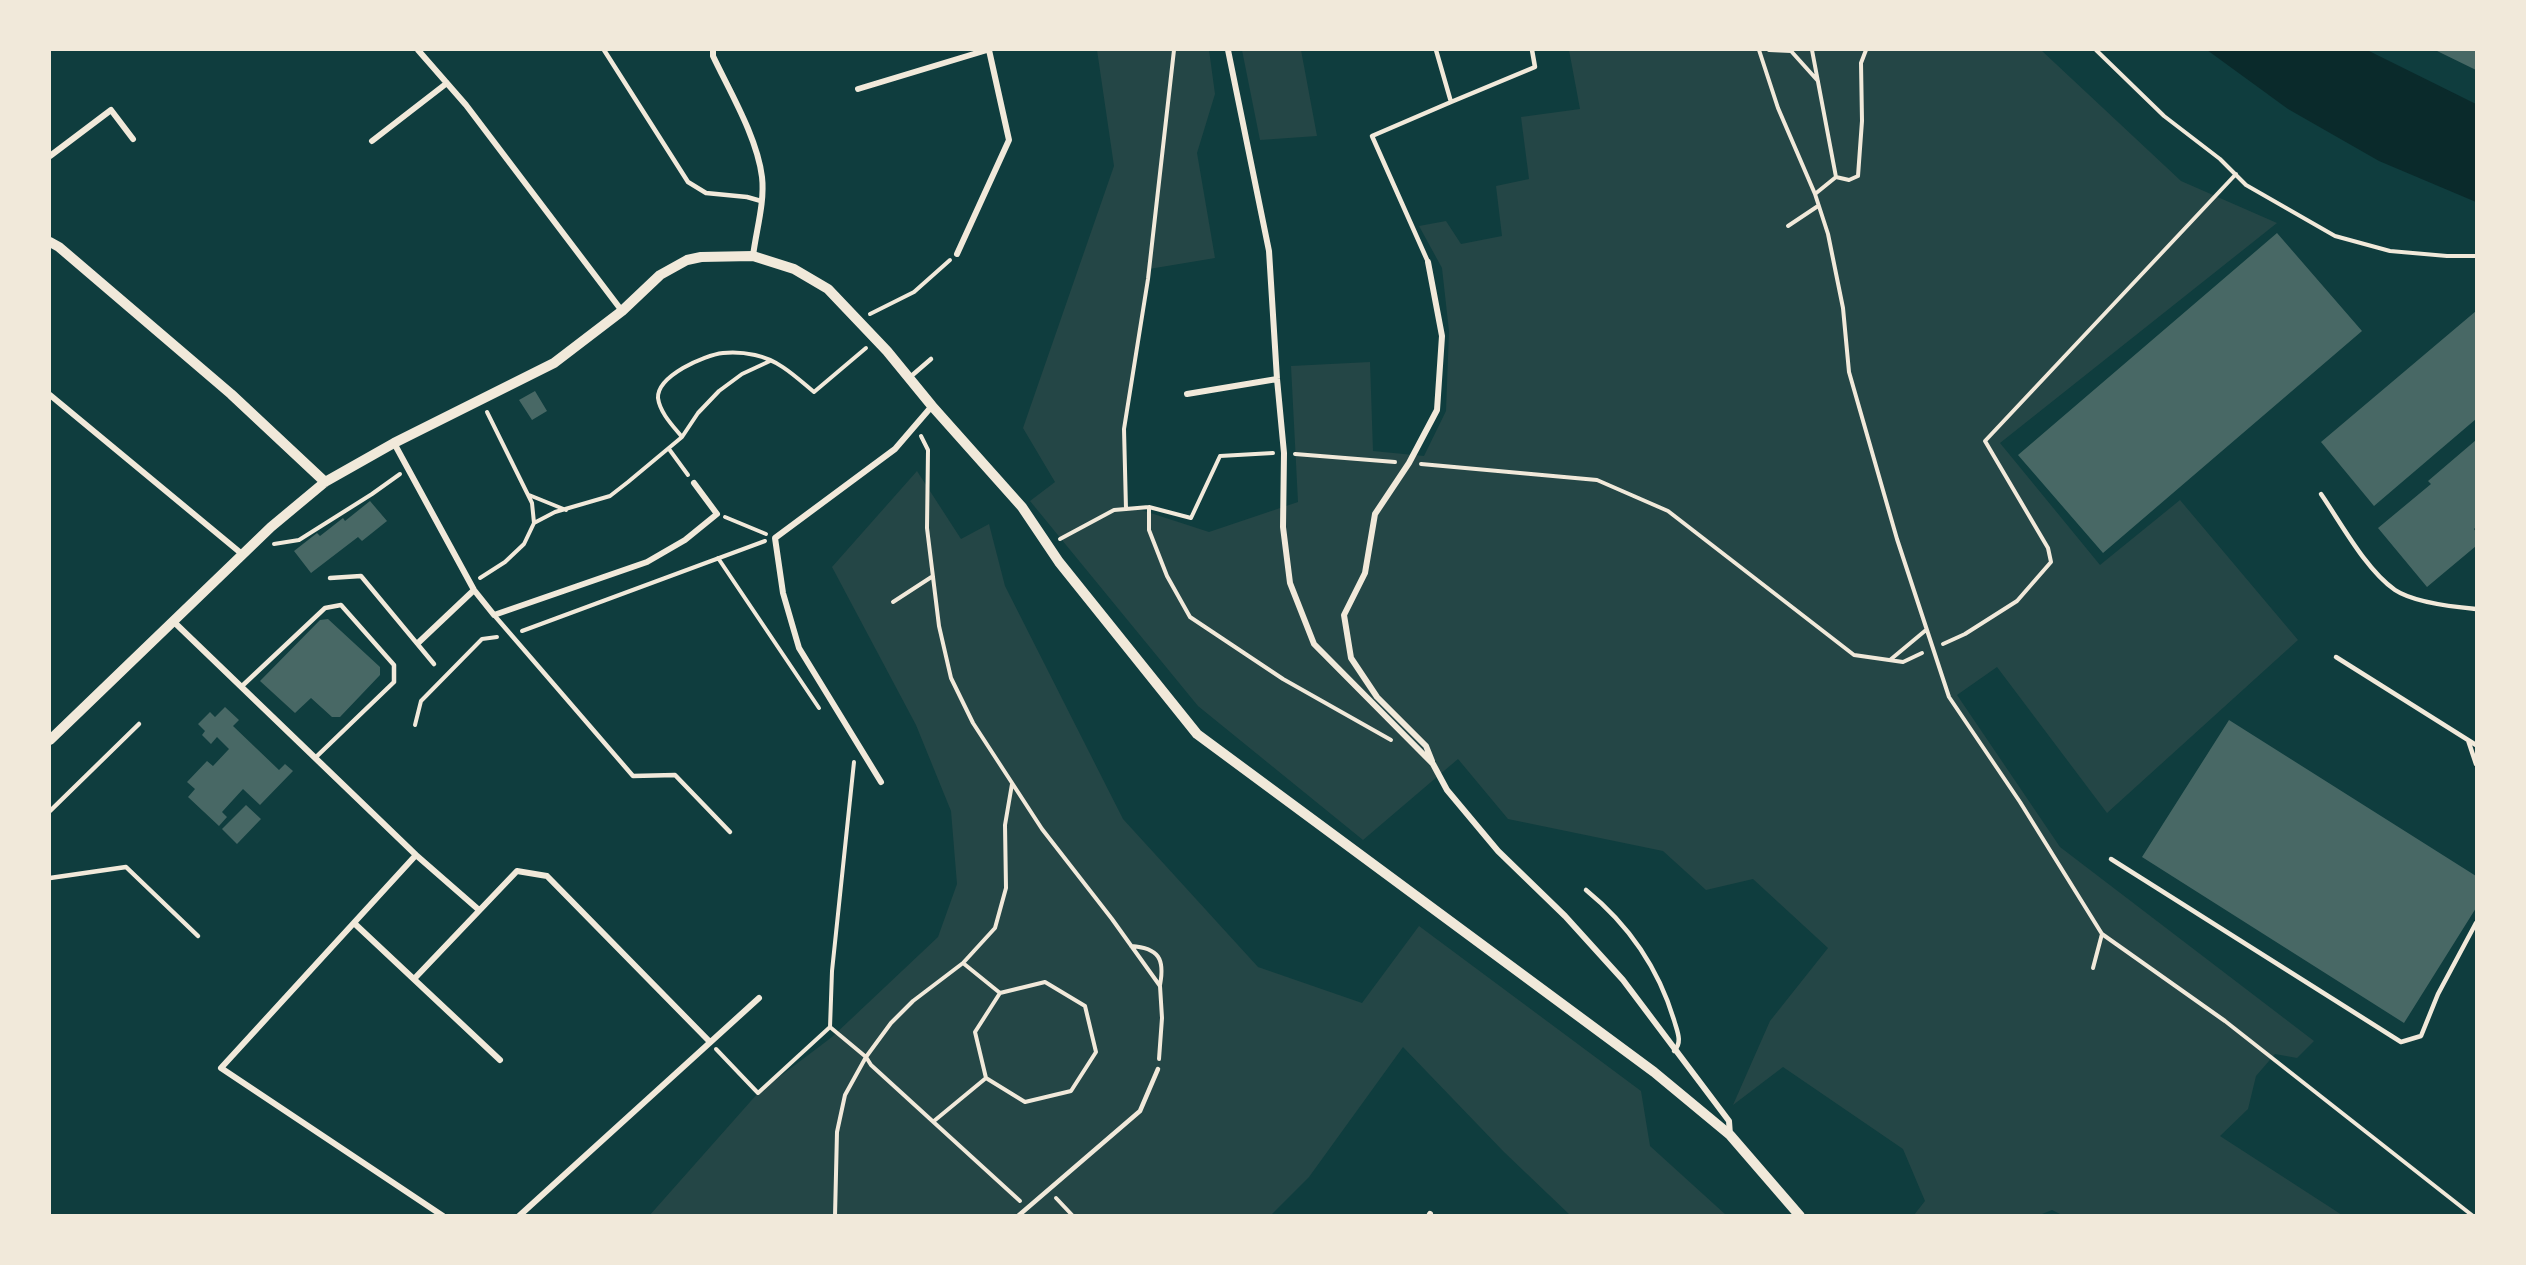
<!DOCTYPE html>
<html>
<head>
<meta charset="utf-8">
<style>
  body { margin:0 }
  #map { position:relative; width:2526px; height:1265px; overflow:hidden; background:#0f3d3e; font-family:"Fira Sans",sans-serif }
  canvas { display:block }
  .frame { position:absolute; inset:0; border:51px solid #f1e9da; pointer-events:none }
</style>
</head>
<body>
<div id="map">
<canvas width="2526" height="1265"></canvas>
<div class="frame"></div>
</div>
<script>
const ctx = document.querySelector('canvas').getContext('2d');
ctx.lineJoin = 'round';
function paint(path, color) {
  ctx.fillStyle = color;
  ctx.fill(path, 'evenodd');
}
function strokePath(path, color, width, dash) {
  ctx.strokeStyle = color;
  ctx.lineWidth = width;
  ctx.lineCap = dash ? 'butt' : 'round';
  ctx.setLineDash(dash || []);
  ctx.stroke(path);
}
paint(new Path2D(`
  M1097,50H1209L1215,94L1197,153L1215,258L1149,269L1124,429L1126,505L1209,532L1298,502L1291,366L1370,362L1373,451L1424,456L1446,411L1449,331L1442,268L1419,226L1446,221L1461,244L1502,236L1496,186L1529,179L1521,117L1580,109L1569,50H2041L2181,181L2277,223L2000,443L2100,565L2180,500L2298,640L2107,813L1997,667L1957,695L2060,847L2314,1041L2297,1058L2275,1054L2256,1076L2248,1109L2220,1136L2342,1215L2064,1216L2052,1210L2037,1216L1914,1215L1925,1201L1903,1149L1783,1067L1733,1105L1770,1021L1828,948L1753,879L1706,890L1663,851L1508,819L1458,759L1363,840L1198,706L1030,501L1055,482L1023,428L1114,166Z
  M1242,50H1301L1317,136L1260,140Z
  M917,471L961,539L989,524L1005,586L1123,819L1258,967L1362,1003L1419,926L1641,1091L1650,1146L1726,1215H1570L1504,1152L1403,1047L1309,1177L1271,1215L649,1216L758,1093L832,1037L938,937L957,884L951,811L916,725L832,567Z`), '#244646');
paint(new Path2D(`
  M2207,50H2367L2476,104V202L2379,161L2288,109Z`), '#0a2a2b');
paint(new Path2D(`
  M2435,50H2476V70Z
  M2277,233L2362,331L2103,553L2018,455Z
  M2476,311V419L2374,506L2321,442Z
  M535,391L547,411L532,420L519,400Z
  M2476,440V527L2474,529L2476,532V546L2427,587L2378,528L2431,484L2428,481Z
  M370,501L387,521L362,541L358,537L311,573L294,551L317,533L320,536L343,518L345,521Z
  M328,619L380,667V675L340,717H332L311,698L295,713L260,681L320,620Z
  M225,707L239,720L233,726L279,770L285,764L293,771L260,805L243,789L222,812L227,817L219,826L188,797L195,789L187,782L207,761L213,766L229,749L217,737L211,744L202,735L205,731L198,724L210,712L215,717Z
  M2229,720L2476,876V908L2404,1023L2142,857Z
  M246,805L261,819L237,844L222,829Z`), '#486865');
strokePath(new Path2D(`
  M1759,50L1778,108L1815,194L1828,234L1843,308L1849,372L1897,539L1949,697L2020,802L2102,934L2225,1021L2473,1216
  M1769,50L1791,51L1818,81
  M1812,50L1836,177
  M2096,50L2164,116L2220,159L2246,185L2335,236L2390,251L2447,256H2476
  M1836,177L1849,180L1858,176L1862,121L1861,63L1866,50
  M1815,194L1836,177
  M1788,226L1818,206
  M870,314L914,292L950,260
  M487,412L532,503L534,523
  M921,436L928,450L927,528L939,626L951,678L973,723L1042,829L1112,919L1160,986L1162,1018L1159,1059
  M682,437C673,426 660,413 658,398C657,376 704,355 723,353C732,352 746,353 755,355C779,360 796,377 814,392L866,348
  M669,449L688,475
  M1295,454L1395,462
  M1421,464L1597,480L1668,511L1854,655L1903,662L1922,653
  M529,495L566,510
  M1149,507L1191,518L1220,456L1273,453
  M1126,509L1149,507V530L1167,576L1190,617L1283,679L1391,740
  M725,517L766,534
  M1060,539L1114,510L1126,509L1124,429L1148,279L1174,50
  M274,544L299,540L372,494L400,474
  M718,558L819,708
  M480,578L505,562L524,544L534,523L555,512L610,496L628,482L682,437L698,413L719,391L742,374L770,361
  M893,602L933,576
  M522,631L765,541
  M1943,644L1965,634L2017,601L2051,562L2048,548L1985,441L2236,174
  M1890,660L1926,630
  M415,725L421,701L482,639L497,637
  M1012,784L1005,825L1006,888L995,928L963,963L913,1001L891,1023L866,1057L871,1065L1020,1201
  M1131,946C1159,948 1165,959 1160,985
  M963,963L1000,993
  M2093,968L2102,934
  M1045,982L1085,1006L1096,1052L1071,1091L1025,1102L986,1078L975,1032L1000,993Z
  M830,1027L866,1057L845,1095L837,1132L835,1216
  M716,1049L758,1093L830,1027L832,971L854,762
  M934,1121L986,1078
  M1056,1198L1073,1216`), '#f1e9da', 4);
strokePath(new Path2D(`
  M604,50L688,182L706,193L747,197L761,201
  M1451,102L1535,67L1532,50
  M1428,262L1372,136L1451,102L1436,50
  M909,378L931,359
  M2321,494C2341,523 2366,570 2395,590C2413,602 2454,607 2476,609
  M330,578L361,576L434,664
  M494,615L633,776L675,775L730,832
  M2336,657L2476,745
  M241,687L325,608L341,605L394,665V682L315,758
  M2468,740L2476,764
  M50,811L139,724
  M2111,859L2401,1042L2421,1036L2438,994L2476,923
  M50,878L126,867L198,936
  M1586,890C1629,925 1658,967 1674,1020C1677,1031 1683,1042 1674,1051
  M1018,1216L1140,1111L1158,1069`), '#f1e9da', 4.5);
strokePath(new Path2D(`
  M418,50L466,105L622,311
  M713,50V56C730,92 757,137 762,177C765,202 756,231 753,256
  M1228,50L1269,251L1277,379L1284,453L1283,527L1290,583L1314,644L1433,764L1447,790L1498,851L1565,916L1623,980L1729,1121L1730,1135
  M858,89L987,50
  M372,141L447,83
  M50,156L111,110L133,139
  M957,254L1009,140L989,50
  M1428,262L1442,336L1437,410L1409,463L1375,514L1365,573L1344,615L1351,658L1377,697L1426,746L1432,761
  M1187,394L1277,379
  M50,395L242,554
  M394,443L474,590L494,615L647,562L685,540L717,514L694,483
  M174,622L416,855L479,910
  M418,643L474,590
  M881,782L799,648L783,593L775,538L895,449L932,406
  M416,855L221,1068L443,1216
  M354,923L500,1060
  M414,979L517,871L547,876L710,1042
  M519,1216L759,998
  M1429,1216L1430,1214`), '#f1e9da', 6);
strokePath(new Path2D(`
  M50,242L59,247L231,394L325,482
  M50,740L271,527L325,482L394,443L554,363L622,311L660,275L687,260L701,257L753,256L794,269L828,289L887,351L932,406L1022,507L1059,562L1197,734L1654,1072L1730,1135L1800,1216`), '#f1e9da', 10);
</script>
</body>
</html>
